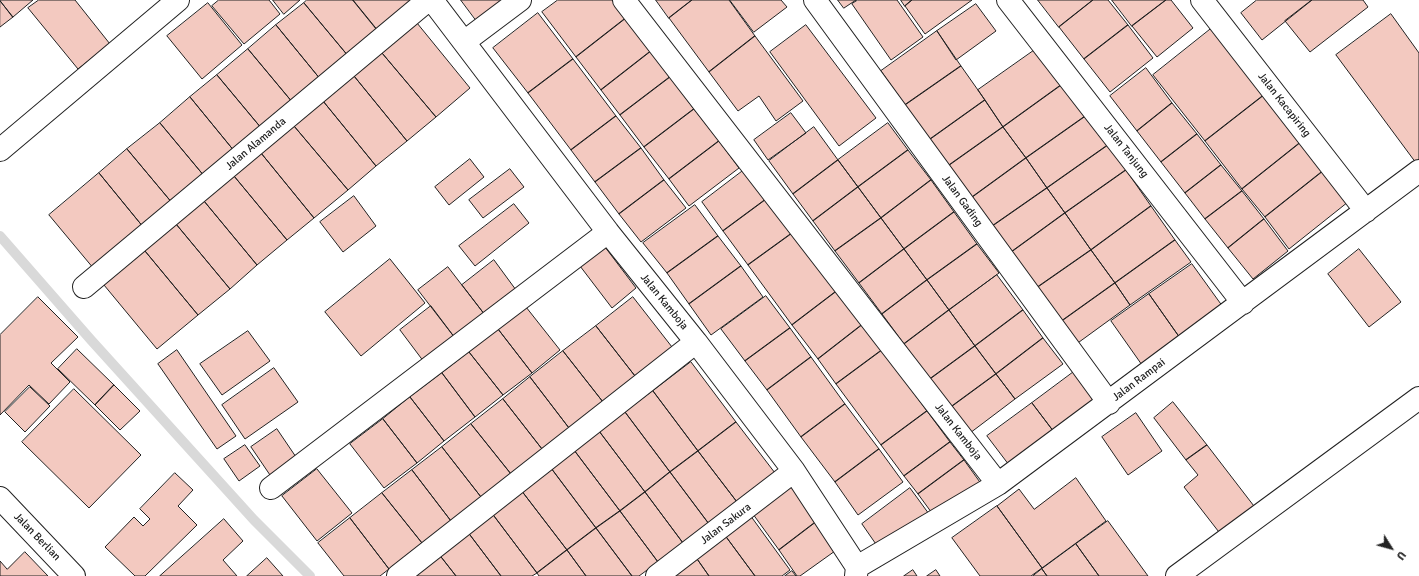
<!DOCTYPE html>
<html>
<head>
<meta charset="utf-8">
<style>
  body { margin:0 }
  #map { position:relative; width:1419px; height:576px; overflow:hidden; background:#fff; font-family:Signika,sans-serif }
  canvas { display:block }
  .north { position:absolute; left:1371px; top:528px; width:40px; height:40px; -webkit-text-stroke:3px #fff; paint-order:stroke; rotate:127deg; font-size:11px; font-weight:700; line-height:16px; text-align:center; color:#222 }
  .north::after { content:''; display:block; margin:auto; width:14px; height:18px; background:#222; clip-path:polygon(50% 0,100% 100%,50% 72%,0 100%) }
</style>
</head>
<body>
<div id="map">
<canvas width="1419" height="576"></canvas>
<div class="north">U</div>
</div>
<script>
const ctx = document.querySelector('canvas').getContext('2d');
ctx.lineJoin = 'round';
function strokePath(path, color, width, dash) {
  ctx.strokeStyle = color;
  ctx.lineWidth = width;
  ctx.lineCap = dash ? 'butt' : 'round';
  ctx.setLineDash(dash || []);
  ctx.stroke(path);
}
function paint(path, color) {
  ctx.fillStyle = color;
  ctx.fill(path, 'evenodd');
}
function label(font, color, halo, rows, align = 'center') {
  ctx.font = font + ' Signika,sans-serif';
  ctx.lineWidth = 3;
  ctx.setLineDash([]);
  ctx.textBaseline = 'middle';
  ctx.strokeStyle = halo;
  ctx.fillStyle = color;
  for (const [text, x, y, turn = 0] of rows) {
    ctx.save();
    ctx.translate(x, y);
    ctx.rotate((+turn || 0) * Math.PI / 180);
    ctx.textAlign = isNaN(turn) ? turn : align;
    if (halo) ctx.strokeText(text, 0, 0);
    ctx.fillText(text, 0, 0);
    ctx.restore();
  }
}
strokePath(new Path2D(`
  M0,236L91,340L254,520L310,576`), '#d9d9d9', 10);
const building = new Path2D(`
  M0,0H33L13,17Z
  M39,0H75L110,44L78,69L28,8Z
  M219,0H269L280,14L244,44L212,6Z
  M273,0H300L284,14Z
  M307,0H353L379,32L349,57L304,3Z
  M353,0H414L379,32Z
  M461,0H510L479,24Z
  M558,0H612L626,18L576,57L542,12Z
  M656,0H692L669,18Z
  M692,0H729L755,36L709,72L669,18Z
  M730,0H781L787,7L754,32Z
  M838,0H856L844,8Z
  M858,0H897L923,37L891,60L852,4Z
  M901,0H912L905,6Z
  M912,0H972L925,34L905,6Z
  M1038,0H1093L1059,27Z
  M1093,0H1108L1128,25L1084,59L1059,27Z
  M1112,0H1166L1132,26Z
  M1166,0H1171L1193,28L1157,57L1132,26Z
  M1257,0H1312L1262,40L1241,13Z
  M1312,0H1363L1368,7L1310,52L1285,21Z
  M0,1L13,17L0,27Z
  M208,3L242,45L202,79L167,36Z
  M304,3L349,57L321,80L276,25Z
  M976,4L996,31L956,60L937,31Z
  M538,13L573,59L528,93L493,48Z
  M1391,14L1419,53V167L1336,55Z
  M626,18L651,51L601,90L576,57Z
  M417,23L470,88L436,117L382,53Z
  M276,25L321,80L293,103L248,49Z
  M806,25L876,118L839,146L770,52Z
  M1128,25L1153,58L1110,92L1084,59Z
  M1212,28L1264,95L1205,141L1153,75Z
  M937,31L961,66L905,105L881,71Z
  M755,36L803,101L776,121L759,96L738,111L709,72Z
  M1039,47L1064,83L1003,127L978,90Z
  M248,49L293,103L262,129L217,75Z
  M651,51L670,77L620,115L601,90Z
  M382,53L436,117L407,141L354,76Z
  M573,59L616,116L571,150L528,93Z
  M961,66L985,100L929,140L905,105Z
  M1146,68L1172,103L1137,131L1110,96Z
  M217,75L262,129L235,152L190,97Z
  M354,76L407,141L376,166L323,101Z
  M670,77L694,109L644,147L620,115Z
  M1064,83L1087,115L1026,158L1003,127Z
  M1264,95L1301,142L1242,189L1205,141Z
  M190,97L235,152L205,177L160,123Z
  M985,100L1003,127L948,166L929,140Z
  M323,101L376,166L348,190L294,126Z
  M1172,103L1197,134L1161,162L1137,131Z
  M694,109L719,141L669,179L644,147Z
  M791,113L806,133L768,160L754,140Z
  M1087,115L1108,145L1047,188L1026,158Z
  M616,116L641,148L595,182L571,150Z
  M160,123L205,177L173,204L127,149Z
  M888,123L908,150L858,187L838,160Z
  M294,126L348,190L314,218L261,153Z
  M814,127L838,160L793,194L769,161Z
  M1003,127L1026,158L971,198L948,166Z
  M1197,134L1221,165L1185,193L1161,162Z
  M719,141L739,168L689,206L669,179Z
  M1301,142L1323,171L1265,217L1242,189Z
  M1108,145L1126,170L1065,213L1047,188Z
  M641,148L664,180L619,214L595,182Z
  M127,149L173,204L144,228L99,173Z
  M908,150L931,180L881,218L858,187Z
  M261,153L314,218L287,240L234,176Z
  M1026,158L1047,188L991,227L971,198Z
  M470,159L484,177L449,205L435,187Z
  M838,160L858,187L813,221L793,194Z
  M1221,165L1242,191L1205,219L1185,193Z
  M748,167L769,197L723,231L702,202Z
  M510,169L524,187L483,218L469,200Z
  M1126,170L1151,206L1091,250L1065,213Z
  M1323,171L1348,202L1289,249L1265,217Z
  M99,173L144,228L94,269L49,215Z
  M234,176L287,240L257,265L204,201Z
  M664,180L686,208L641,242L619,214Z
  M931,180L954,212L904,249L881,218Z
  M858,187L881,218L835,251L813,221Z
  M1047,188L1065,213L1010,253L991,227Z
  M1242,191L1264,219L1228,248L1205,219Z
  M354,196L376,226L343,252L320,222Z
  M769,197L795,231L748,265L723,231Z
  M204,201L257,265L230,289L176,224Z
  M514,204L529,223L475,266L459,246Z
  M695,205L718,236L667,273L643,243Z
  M1151,206L1175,240L1115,283L1091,250Z
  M954,212L977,244L927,280L904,249Z
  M1065,213L1091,250L1035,289L1010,253Z
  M881,218L904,249L859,283L835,251Z
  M1264,219L1288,251L1253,279L1228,248Z
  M176,224L230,289L198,315L145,251Z
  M795,231L838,290L792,325L748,265Z
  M718,236L741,266L689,304L667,273Z
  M1175,240L1191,262L1130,305L1115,283Z
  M977,244L999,273L949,310L927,280Z
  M605,247L636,288L612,308L580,266Z
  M904,249L927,280L882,314L859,283Z
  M1359,249L1401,302L1369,327L1328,274Z
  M1091,250L1115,283L1059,323L1035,289Z
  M145,251L198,315L157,349L104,285Z
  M390,259L425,303L361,356L325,312Z
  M494,260L516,290L485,315L462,285Z
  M1192,264L1223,307L1180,338L1149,294Z
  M741,266L763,297L711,335L689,304Z
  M448,267L485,315L455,338L418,290Z
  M997,275L1023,310L975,346L949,310Z
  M927,280L949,310L904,344L882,314Z
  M1115,283L1130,305L1075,345L1059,323Z
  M838,290L863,324L818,359L792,325Z
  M1149,294L1180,338L1142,365L1111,321Z
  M766,296L790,328L745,361L721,329Z
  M38,297L78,337L51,363L70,382L49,404L29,385L0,415V335Z
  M633,297L672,347L635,376L596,326Z
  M431,306L455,338L424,362L400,330Z
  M526,307L560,350L532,373L498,329Z
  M949,310L975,346L930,379L904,344Z
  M1023,310L1043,338L996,374L975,346Z
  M863,324L882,350L836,384L818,359Z
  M596,326L635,376L603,402L563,351Z
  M790,328L811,357L767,390L745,361Z
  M498,329L532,373L503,395L469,352Z
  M248,331L270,361L222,395L200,364Z
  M1043,338L1063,364L1015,399L996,374Z
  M975,346L996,374L951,407L930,379Z
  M77,349L114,385L95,405L58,369Z
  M177,350L236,436L217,449L158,364Z
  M882,350L927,411L881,445L836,384Z
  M563,351L603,402L569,428L530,377Z
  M469,352L503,395L475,417L442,373Z
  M811,357L845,404L801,437L767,390Z
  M691,362L736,422L698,451L653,391Z
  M274,368L298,402L245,439L222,405Z
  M1079,368L1100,398L1054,432L1032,403Z
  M442,373L475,417L444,441L410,397Z
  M996,374L1015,399L970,433L951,407Z
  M530,377L569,428L542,449L503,399Z
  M114,385L140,411L120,430L95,405Z
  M30,387L50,406L25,432L5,412Z
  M74,389L141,455L89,508L22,442Z
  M653,391L698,451L670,472L625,412Z
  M410,397L444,441L417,463L383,419Z
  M503,399L542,449L511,474L471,424Z
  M1173,402L1207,445L1186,460L1154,418Z
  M1032,403L1054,432L1009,465L987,436Z
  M845,404L879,449L835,482L801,437Z
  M927,411L950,442L904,476L881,445Z
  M625,412L670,472L645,492L599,431Z
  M1136,413L1162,451L1128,475L1102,437Z
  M383,419L417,463L384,488L350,444Z
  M736,422L775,473L737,502L698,451Z
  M471,424L511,474L481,497L442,447Z
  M277,429L296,457L270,475L251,447Z
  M599,431L645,492L620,511L574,450Z
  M950,442L964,460L918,494L904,476Z
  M245,445L260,466L239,481L224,459Z
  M1207,445L1257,510L1222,536L1184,487L1198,475L1186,460Z
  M442,447L481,497L451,521L412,470Z
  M879,449L903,482L858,515L835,482Z
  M574,450L620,511L596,528L551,468Z
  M698,451L737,502L709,524L670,472Z
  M964,460L982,485L937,520L918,494Z
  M551,468L596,528L567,550L521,490Z
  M317,469L352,513L317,541L282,496Z
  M412,470L451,521L422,543L382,493Z
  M670,472L709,524L683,543L645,492Z
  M175,473L193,490L178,506L197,525L145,576H135L105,547L134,517L143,526L150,519L140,509Z
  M793,478L821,518L779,550L750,510Z
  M1076,478L1106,521L1042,568L997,506L1019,489L1034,509Z
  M910,488L929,514L880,550L862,524Z
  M521,490L567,550L537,573L491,512Z
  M645,492L683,543L658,562L620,511Z
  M382,493L422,543L389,569L350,518Z
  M997,506L1042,568L1031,576H980L952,538Z
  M620,511L658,562L639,576H632L596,528Z
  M491,512L537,573L532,576H501L467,531Z
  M750,515L790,570L782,576H755L724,534Z
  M350,518L389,569L380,576H344L318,543Z
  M821,518L842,546L800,576H797L779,550Z
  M224,519L243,541L223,560L237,576H160Z
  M1108,521L1148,576H1099L1076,544Z
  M596,528L632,576H586L567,550Z
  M467,531L501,576H456L438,553Z
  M724,534L755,576H709L695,556Z
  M1076,544L1099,576H1047L1042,569Z
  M567,550L586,576H539L537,573Z
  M25,552L48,576H0V561L7,569Z
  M438,553L456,576H417L414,571Z
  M695,556L709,576H673Z
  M267,558L283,576H247Z
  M1042,569L1047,576H1033Z
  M913,570L917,576H904Z
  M936,570L940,576H927Z
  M792,571L796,576H785Z`);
paint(building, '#f3c9c0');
strokePath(building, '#222', 1);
const minor = new Path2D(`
  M432,0L608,232L696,342L794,471L857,567
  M624,0L998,484
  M815,0L1109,403
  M1008,0L1243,303
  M1202,0L1366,211
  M464,42L520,0
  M0,150L178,0
  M84,287L428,0
  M271,488L608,232
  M0,498L74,576
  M398,576L696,342
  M657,576L794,471
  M856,576L857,567L998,484L1419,171
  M1177,576L1419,398`);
strokePath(minor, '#222', 24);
strokePath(minor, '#fff', 22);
label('11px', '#222', '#fff', [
  ["Jalan Kacapiring",1284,105,52],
  ["Jalan Alamanda",256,144,-40],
  ["Jalan Tanjung",1126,151,52],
  ["Jalan Gading",962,201,54],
  ["Jalan Kamboja",664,302,51],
  ["Jalan Rampai",1139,380,-37],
  ["Jalan Kamboja",958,432,52],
  ["Jalan Sakura",726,524,-37],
  ["Jalan Berlian",37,537,46]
]);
</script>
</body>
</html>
